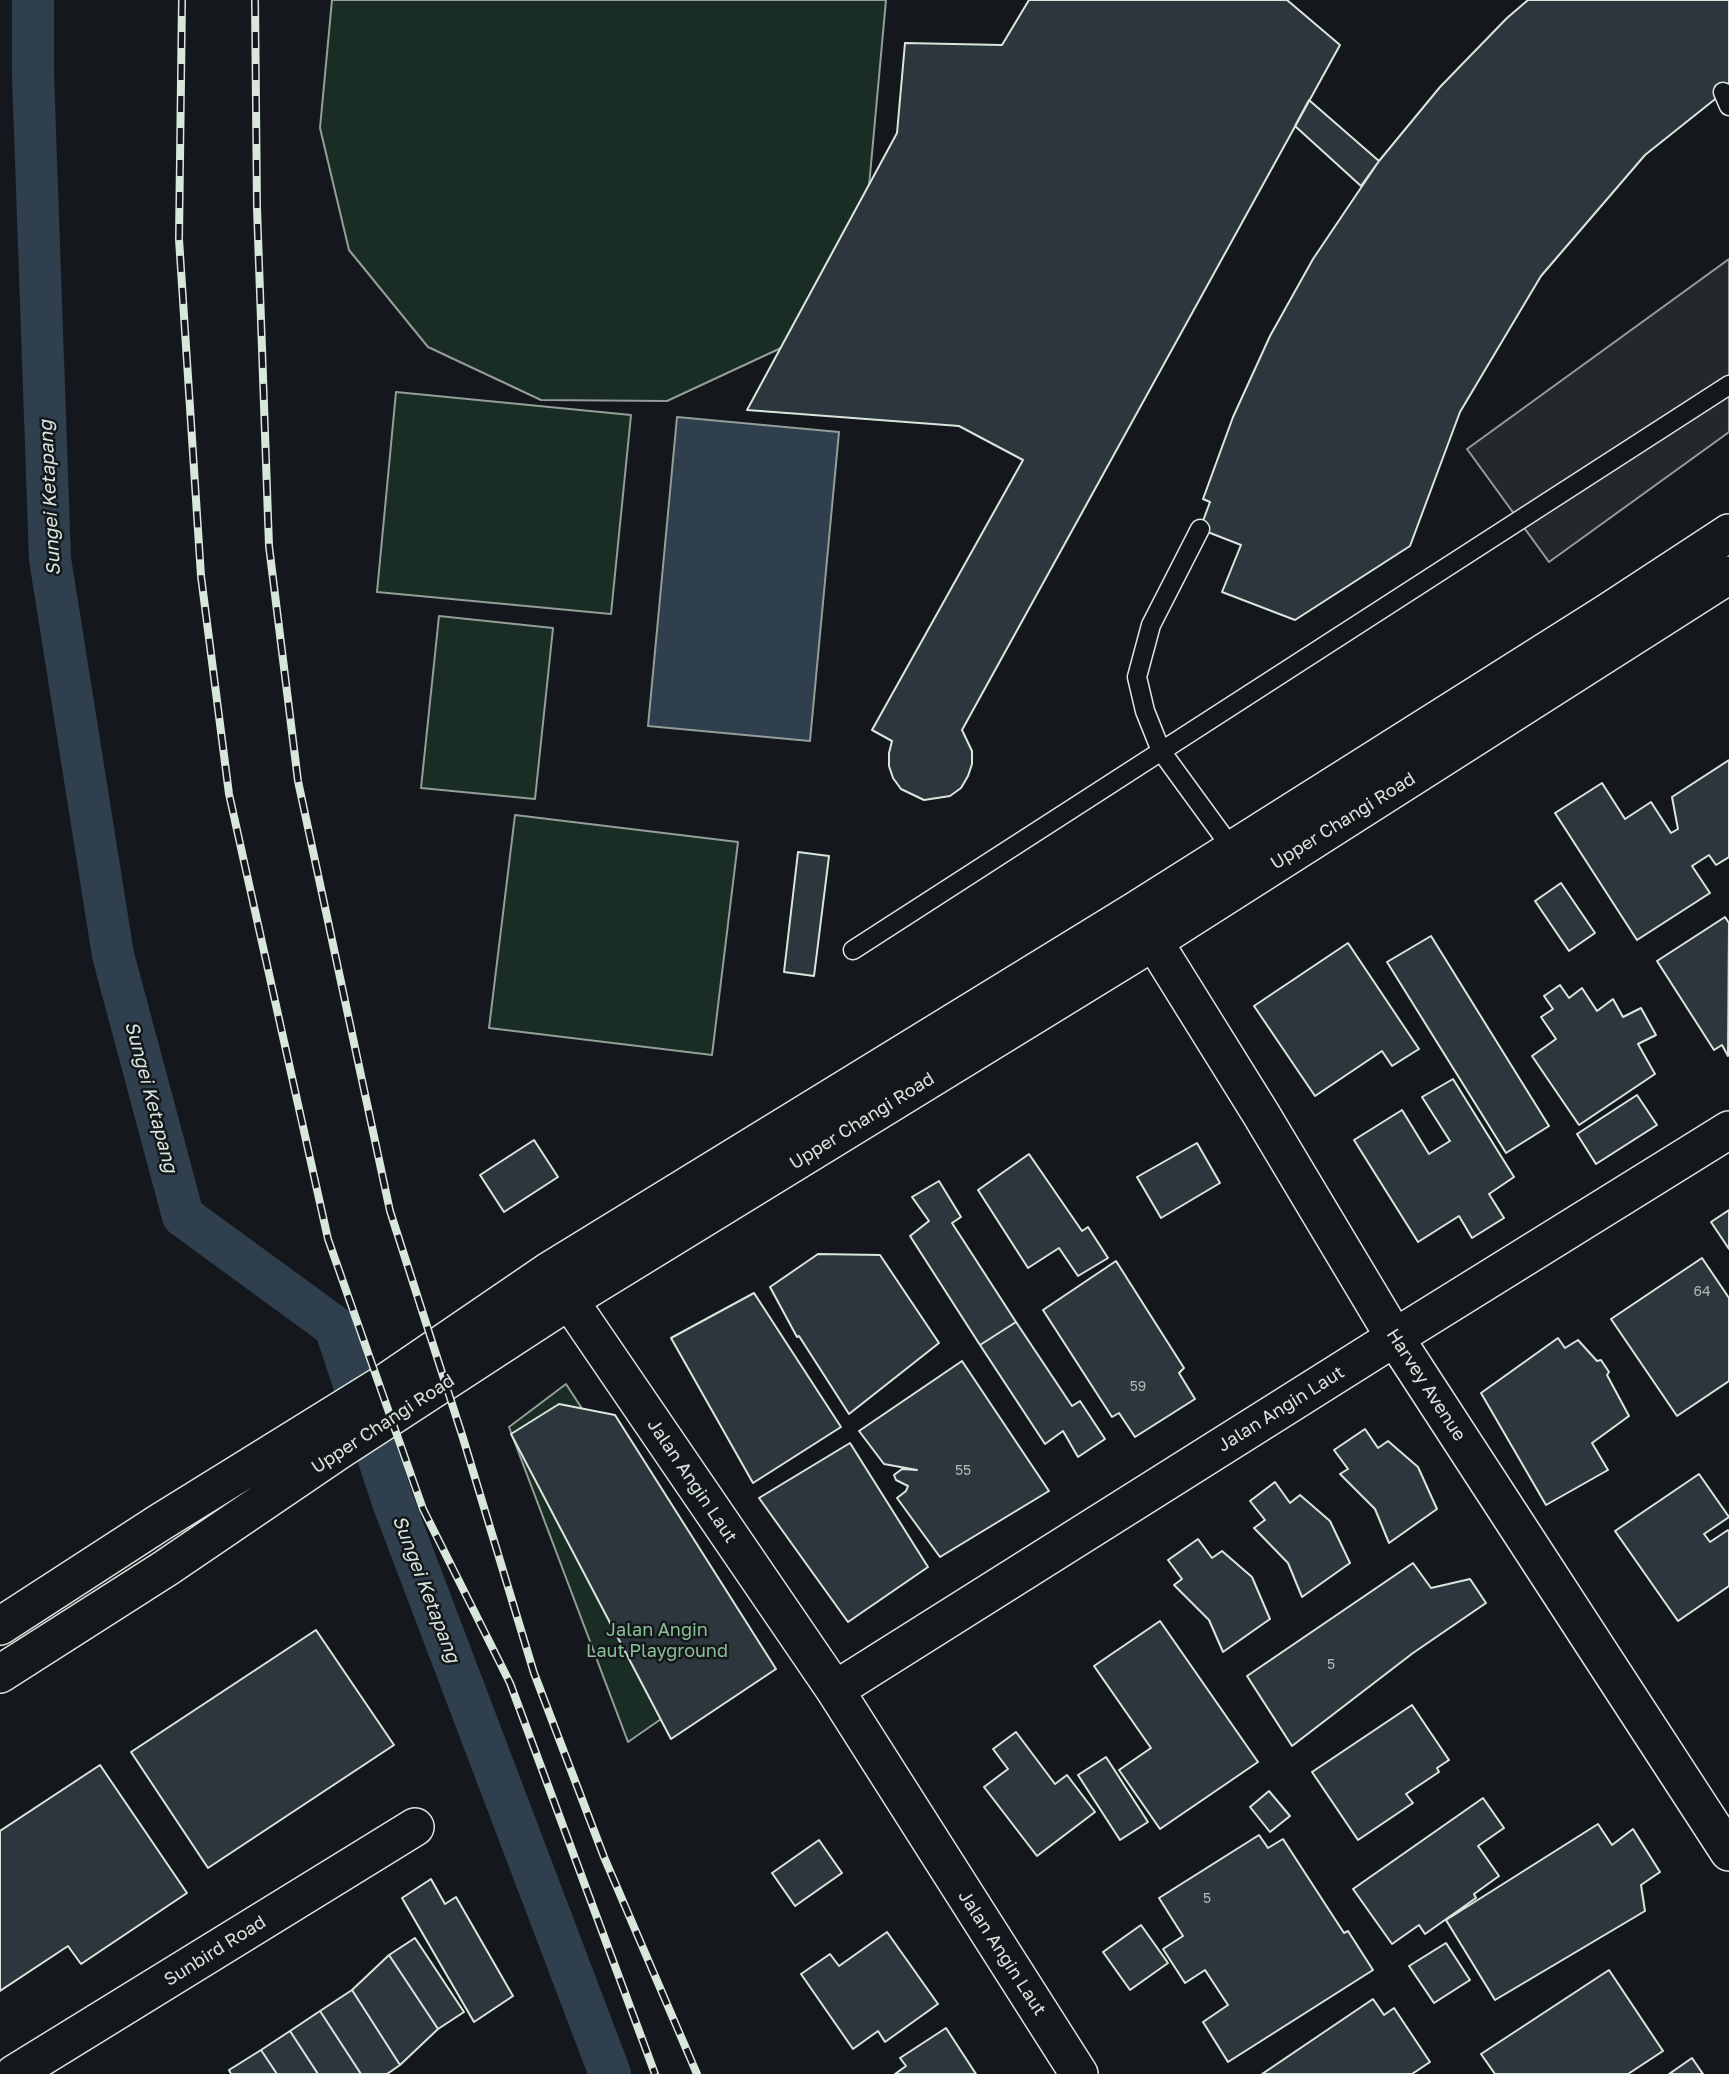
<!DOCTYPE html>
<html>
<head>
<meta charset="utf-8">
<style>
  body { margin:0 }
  canvas { display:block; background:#14181c }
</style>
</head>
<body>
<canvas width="1729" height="2074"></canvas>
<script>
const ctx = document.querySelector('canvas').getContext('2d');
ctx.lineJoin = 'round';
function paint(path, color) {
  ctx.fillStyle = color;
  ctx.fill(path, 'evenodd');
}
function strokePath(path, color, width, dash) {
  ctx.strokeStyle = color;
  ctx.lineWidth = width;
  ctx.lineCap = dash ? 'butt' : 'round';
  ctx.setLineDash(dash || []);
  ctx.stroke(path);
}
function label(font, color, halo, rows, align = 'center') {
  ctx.font = font + ' "Golos Text",sans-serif';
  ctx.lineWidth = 5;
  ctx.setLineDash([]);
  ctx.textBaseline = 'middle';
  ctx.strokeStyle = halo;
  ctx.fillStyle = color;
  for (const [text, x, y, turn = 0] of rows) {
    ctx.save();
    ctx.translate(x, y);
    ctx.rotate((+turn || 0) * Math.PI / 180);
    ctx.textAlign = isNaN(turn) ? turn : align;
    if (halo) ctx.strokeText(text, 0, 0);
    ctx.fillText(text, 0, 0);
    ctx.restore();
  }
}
const green = new Path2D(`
  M332,0H886L863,252L781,348L667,401L541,400L428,347L349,250L320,128Z
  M396,392L631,415L611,614L377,592Z
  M439,616L553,628L535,799L421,788Z
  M515,815L738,842L712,1055L489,1028Z
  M566,1384L746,1660L628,1742L509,1427Z`);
paint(green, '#1a2d24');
strokePath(green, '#939e99', 2);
const parking = new Path2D(`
  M1729,259V432L1549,562L1467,449Z`);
paint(parking, '#24282b');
strokePath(parking, '#939e99', 2);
const water = new Path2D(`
  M677,417L839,432L810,741L648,726Z`);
paint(water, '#2f3f4d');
strokePath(water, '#939e99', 2);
strokePath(new Path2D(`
  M33,0V75L50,559L113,955L183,1216L335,1327L393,1502L610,2074`), '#2f3f4d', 42);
const building = new Path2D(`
  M1029,0H1287L1340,45L962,730L972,751V764L968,776L961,788L950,796L924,800L901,789L893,778L889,766V753L892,741L872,730L1023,460L959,426L747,410L897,133L905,43L1002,45Z
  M1528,0H1729V88L1645,155L1541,276L1460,412L1410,546L1295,620L1222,592L1241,545L1200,529L1210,502L1203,499L1233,417L1270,336L1313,259L1379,161L1440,87L1507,18Z
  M1309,100L1379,161L1361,186L1295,126Z
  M1729,760V857L1716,865L1709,855L1692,866L1710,893L1637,940L1555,813L1602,783L1625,819L1651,802L1671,833L1678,829L1672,797Z
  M798,852L829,856L814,976L784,972Z
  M1561,883L1595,933L1569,951L1535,901Z
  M1725,917L1729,923L1728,1056L1722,1045L1714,1050L1657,961Z
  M1431,936L1549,1126L1506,1153L1387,962Z
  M1348,943L1419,1049L1392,1066L1382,1051L1315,1096L1254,1006Z
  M1560,985L1569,998L1582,988L1597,1011L1613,999L1623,1017L1641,1008L1656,1035L1638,1044L1655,1074L1579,1125L1532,1056L1556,1039L1541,1017L1553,1009L1544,996Z
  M1453,1079L1514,1177L1489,1194L1504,1218L1472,1238L1459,1216L1418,1242L1354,1140L1402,1110L1429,1154L1450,1141L1422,1097Z
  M1637,1095L1657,1125L1596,1164L1577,1134Z
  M534,1140L558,1177L504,1212L480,1175Z
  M1197,1143L1220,1183L1161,1218L1137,1177Z
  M1029,1154L1082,1231L1088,1227L1108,1258L1078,1276L1059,1248L1028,1268L978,1190Z
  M939,1181L961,1217L952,1223L1016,1322L980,1345L910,1236L929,1221L912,1197Z
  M1729,1210V1249L1711,1222Z
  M818,1254L880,1255L939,1343L849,1414L799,1336L797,1337L770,1287Z
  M1702,1258L1729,1298V1381L1677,1416L1611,1319Z
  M1116,1261L1184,1368L1179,1373L1195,1399L1135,1437L1119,1413L1112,1417L1043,1310Z
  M754,1293L841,1427L753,1483L671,1338Z
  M1016,1322L1072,1406L1080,1401L1105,1439L1078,1457L1063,1431L1045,1444L980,1345Z
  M1558,1338L1565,1348L1578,1340L1597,1361L1601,1360L1609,1372L1607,1375L1629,1416L1592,1443L1608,1470L1546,1505L1481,1393Z
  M962,1361L1049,1491L940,1557L897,1498L906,1491L908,1486L896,1480L894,1475L902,1469L917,1470L884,1464L859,1431Z
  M559,1404L615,1415L776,1669L671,1739L511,1434Z
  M1365,1429L1378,1448L1388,1441L1418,1467L1437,1509L1389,1543L1375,1509L1340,1474L1348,1469L1334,1450Z
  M850,1443L928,1567L848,1622L759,1498Z
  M1699,1474L1729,1517L1704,1534L1710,1542L1728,1530L1729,1532V1586L1678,1621L1615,1531Z
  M1275,1482L1290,1503L1300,1495L1330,1521L1350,1563L1302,1597L1288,1563L1254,1528L1265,1520L1250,1501Z
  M1198,1539L1212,1558L1222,1551L1252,1577L1270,1619L1223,1652L1209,1620L1174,1585L1182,1579L1168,1560Z
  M1413,1563L1431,1588L1470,1579L1486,1603L1413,1653L1292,1746L1247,1676Z
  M1160,1621L1258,1762L1160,1829L1119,1770L1151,1748L1094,1666Z
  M316,1630L394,1745L208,1868L131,1752Z
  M1412,1705L1449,1760L1437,1768L1439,1772L1406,1794L1413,1803L1358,1840L1312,1772Z
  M1016,1732L1055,1784L1067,1775L1095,1812L1037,1856L984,1787L1008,1769L993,1749Z
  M1106,1757L1148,1822L1120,1840L1078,1775Z
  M100,1765L187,1893L81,1964L68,1946L0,1991V1831Z
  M1269,1791L1290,1816L1270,1832L1250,1807Z
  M1483,1798L1504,1828L1478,1846L1499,1876L1474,1894L1476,1898L1425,1934L1419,1925L1392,1944L1353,1889Z
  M1598,1824L1612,1845L1633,1829L1660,1872L1641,1885L1645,1911L1495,2000L1446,1920Z
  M1259,1835L1268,1848L1283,1839L1344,1933L1348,1931L1373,1970L1228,2062L1203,2022L1228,2005L1205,1970L1185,1983L1163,1949L1183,1936L1159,1898Z
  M819,1840L842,1873L795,1906L772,1873Z
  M431,1879L445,1904L456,1897L513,1996L474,2022L402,1898Z
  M1141,1925L1168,1963L1130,1990L1103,1952Z
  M887,1932L938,2004L885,2042L878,2031L853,2049L801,1974L830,1954L839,1966Z
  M415,1938L464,2012L438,2029L389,1955Z
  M1446,1943L1470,1980L1434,2003L1409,1966Z
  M389,1955L438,2029L400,2065L352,1990Z
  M1609,1970L1663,2051L1628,2074H1495L1481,2054Z
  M352,1990L400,2065L387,2074H361L320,2011Z
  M1373,1999L1384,2015L1394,2008L1430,2062L1412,2074H1262Z
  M320,2011L361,2074H318L290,2031Z
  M946,2028L976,2074H895L906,2066L900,2058Z
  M290,2031L318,2074H277L261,2050Z
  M261,2050L277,2074H231L229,2070Z
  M1692,2058L1703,2074H1669Z`);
paint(building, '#2c363c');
strokePath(building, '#d8e6dc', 2);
const lane = new Path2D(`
  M1723,92L1729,106
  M1200,529L1151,625L1137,677L1145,711L1161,751L1236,854
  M853,950L1729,385`);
const street = new Path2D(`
  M1141,921L1261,1114L1395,1338L1729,1852
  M556,1281L835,1690L1079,2074
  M0,1626L159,1523L385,1383L549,1271L1135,911L1607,613L1729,533
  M0,1674L166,1568L338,1451L570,1300L1153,942L1729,575
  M835,1690L1378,1348L1729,1130
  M14,2074L415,1827`);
strokePath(lane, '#d8e6dc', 21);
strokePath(street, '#d8e6dc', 40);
strokePath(lane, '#14181c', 18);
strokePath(street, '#14181c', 37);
const rail = new Path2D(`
  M182,0L179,239L201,576L229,794L328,1239L423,1509L510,1683L655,2074
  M255,0L257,208L269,546L298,781L390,1211L463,1438L534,1673L604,1857L697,2074`);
strokePath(rail, '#d8e6dc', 8);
strokePath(rail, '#14181c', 5, [16]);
label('14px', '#adbab4', null, [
  ["64",1702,1292],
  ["59",1138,1387],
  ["55",963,1471],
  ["5",1331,1665],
  ["5",1207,1899]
]);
label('18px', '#d8e6dc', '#14181c', [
  ["Upper Changi Road",1343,821,-32],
  ["Upper Changi Road",862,1121,-32],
  ["Harvey Avenue",1426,1385,57],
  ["Jalan Angin Laut",1281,1409,-32],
  ["Upper Changi Road",383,1424,-33],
  ["Jalan Angin Laut",692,1481,56],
  ["Sunbird Road",215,1951,-32],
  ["Jalan Angin Laut",1002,1953,57]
]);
label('18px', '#8ac095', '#14181c', [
  ["Jalan Angin",657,1630],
  ["Laut Playground",657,1651]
]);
label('italic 19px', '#d8e6dc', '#14181c', [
  ["Sungei Ketapang",50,498,-93],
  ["Sungei Ketapang",151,1097,75],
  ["Sungei Ketapang",426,1589,69]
]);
</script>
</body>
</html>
